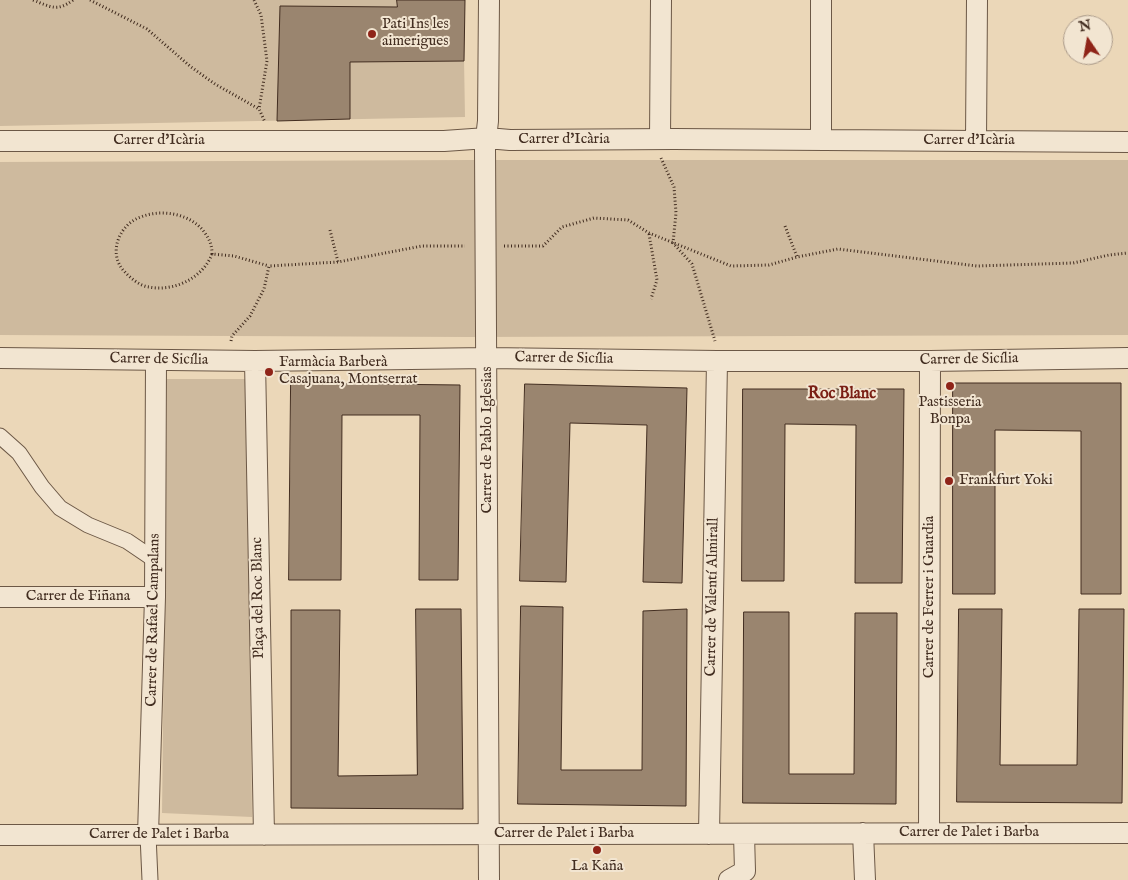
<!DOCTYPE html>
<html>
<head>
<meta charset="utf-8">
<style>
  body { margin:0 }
  #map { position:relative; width:1128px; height:880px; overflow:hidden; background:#ebd7b8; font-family:"IM FELL English",serif }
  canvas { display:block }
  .north { position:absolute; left:1063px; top:15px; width:50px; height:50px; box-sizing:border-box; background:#f2e5d1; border:1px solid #ac9b8a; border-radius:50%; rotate:348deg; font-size:14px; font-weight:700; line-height:20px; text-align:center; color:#422d20 }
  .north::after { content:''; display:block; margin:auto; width:18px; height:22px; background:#8f2418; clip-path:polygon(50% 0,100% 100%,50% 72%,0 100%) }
</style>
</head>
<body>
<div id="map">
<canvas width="1128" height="880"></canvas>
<div class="north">N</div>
</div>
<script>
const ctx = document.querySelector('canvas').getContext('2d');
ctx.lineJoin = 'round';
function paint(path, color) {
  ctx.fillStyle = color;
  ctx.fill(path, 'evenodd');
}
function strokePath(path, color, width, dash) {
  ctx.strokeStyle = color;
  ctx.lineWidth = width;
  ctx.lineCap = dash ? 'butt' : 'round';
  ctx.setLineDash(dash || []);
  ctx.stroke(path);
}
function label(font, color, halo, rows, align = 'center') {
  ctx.font = font + ' "IM FELL English",serif';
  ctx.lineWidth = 4;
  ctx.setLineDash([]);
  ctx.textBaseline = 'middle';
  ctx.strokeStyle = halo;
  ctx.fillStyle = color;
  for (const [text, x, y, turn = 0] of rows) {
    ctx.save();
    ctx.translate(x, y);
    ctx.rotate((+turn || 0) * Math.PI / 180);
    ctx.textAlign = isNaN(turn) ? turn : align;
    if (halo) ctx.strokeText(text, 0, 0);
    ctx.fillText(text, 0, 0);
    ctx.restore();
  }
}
paint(new Path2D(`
  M0,0H463L465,117L0,126Z
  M469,160H1128V335L468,337L0,335V162Z
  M167,379H247L252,817L162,813Z`), '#ceba9e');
const building = new Path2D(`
  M397,0H465L464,61L350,62V119L277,121L280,6L397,7Z
  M291,383L460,385L458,580H419L420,415H342L341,580H289Z
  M953,383H1121V594H1081V431L995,430V594H953Z
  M525,384L687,388L682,583L643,582L647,425L570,423L566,582L520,581Z
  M743,389H904L902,583H855L856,425L785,424L784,581H742Z
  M521,606L563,607L561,770H642L643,611L687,609L686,806L518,804Z
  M416,609H461L463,809L291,808V610H340L338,776L417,775Z
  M959,609H1002L1000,765H1077L1079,609H1124L1122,803L957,802Z
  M744,612H789V774H854L855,613H897L896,804L743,803Z`);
paint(building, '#9a856f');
strokePath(building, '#422d20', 1);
const pedestrian = new Path2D(`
  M0,436L19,453L42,487L60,508L88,525L127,541L155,560
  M148,835L150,880`);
const minor = new Path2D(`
  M489,0L488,121L485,147L489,880
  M821,0V140
  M660,139L661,0
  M0,141H444L487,138L510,140L674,139L1128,142
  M976,141L977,0
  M0,358L255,361L488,358L717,361H930L1128,358
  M255,361L264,835
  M0,597H155
  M863,833L865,880
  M929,833L930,361
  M709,834L717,361
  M0,835L1128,833
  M148,835L155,597L156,360
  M729,880L745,871L744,834`);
strokePath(pedestrian, '#6c5846', 17);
strokePath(minor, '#6c5846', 22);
strokePath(new Path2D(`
  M33,0C51,7 57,12 73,0
  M90,0L147,29L191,67L215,84L259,109L265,122
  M254,0L261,15L267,61L259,109
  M661,158L674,187L676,213L673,243L692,264L715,341
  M785,226L797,257
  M330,230L338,262
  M649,234L657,280L651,299
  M504,246H543L562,227L594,218L628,220L649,233L731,266L769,265L797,257L838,249L977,266L1073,263L1109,255L1128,253
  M212,254C203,278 174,292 149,287C140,286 130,278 124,271C109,255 117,229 136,219C158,208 190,212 205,233C210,240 212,246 212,254L234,256L269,266
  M231,341L232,336L250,316L264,289L269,266L338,262L422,246H465`), '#422d20', 3, [1, 2.5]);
strokePath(pedestrian, '#f2e5d1', 15);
strokePath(minor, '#f2e5d1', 20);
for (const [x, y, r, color] of [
  [372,34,5,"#8f2418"],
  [269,372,5,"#8f2418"],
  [950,386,5,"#8f2418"],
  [949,481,5,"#8f2418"],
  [597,850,5,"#8f2418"]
]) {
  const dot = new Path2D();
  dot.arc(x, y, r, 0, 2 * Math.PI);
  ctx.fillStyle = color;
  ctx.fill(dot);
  strokePath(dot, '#f2e5d1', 2);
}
label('15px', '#422d20', '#f2e5d1', [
  ["Pati Ins les",382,25],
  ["aimerigues",382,42],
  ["Farmàcia Barberà",279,363],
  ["Casajuana, Montserrat",279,380],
  ["Pastisseria",950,403,"center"],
  ["Bonpa",950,420,"center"],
  ["Frankfurt Yoki",959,481],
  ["La Kaña",597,867,"center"]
], 'left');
label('15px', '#422d20', '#f2e5d1', [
  ["Carrer d'Icària",564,140],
  ["Carrer d'Icària",159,141],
  ["Carrer d'Icària",969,141],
  ["Carrer de Sicília",564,359,1],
  ["Carrer de Sicília",159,360,1],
  ["Carrer de Sicília",969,360,-1],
  ["Carrer de Pablo Iglesias",488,440,-90],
  ["Carrer de Fiñana",78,597],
  ["Carrer de Valentí Almirall",713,597,-89],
  ["Carrer de Ferrer i Guardia",930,597,-90],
  ["Plaça del Roc Blanc",259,598,-91],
  ["Carrer de Rafael Campalans",154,620,-89],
  ["Carrer de Palet i Barba",969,833],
  ["Carrer de Palet i Barba",564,834],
  ["Carrer de Palet i Barba",159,835]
]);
label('bold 16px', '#7a1f14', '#f2e5d1', [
  ["Roc Blanc",842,395]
]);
</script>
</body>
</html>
